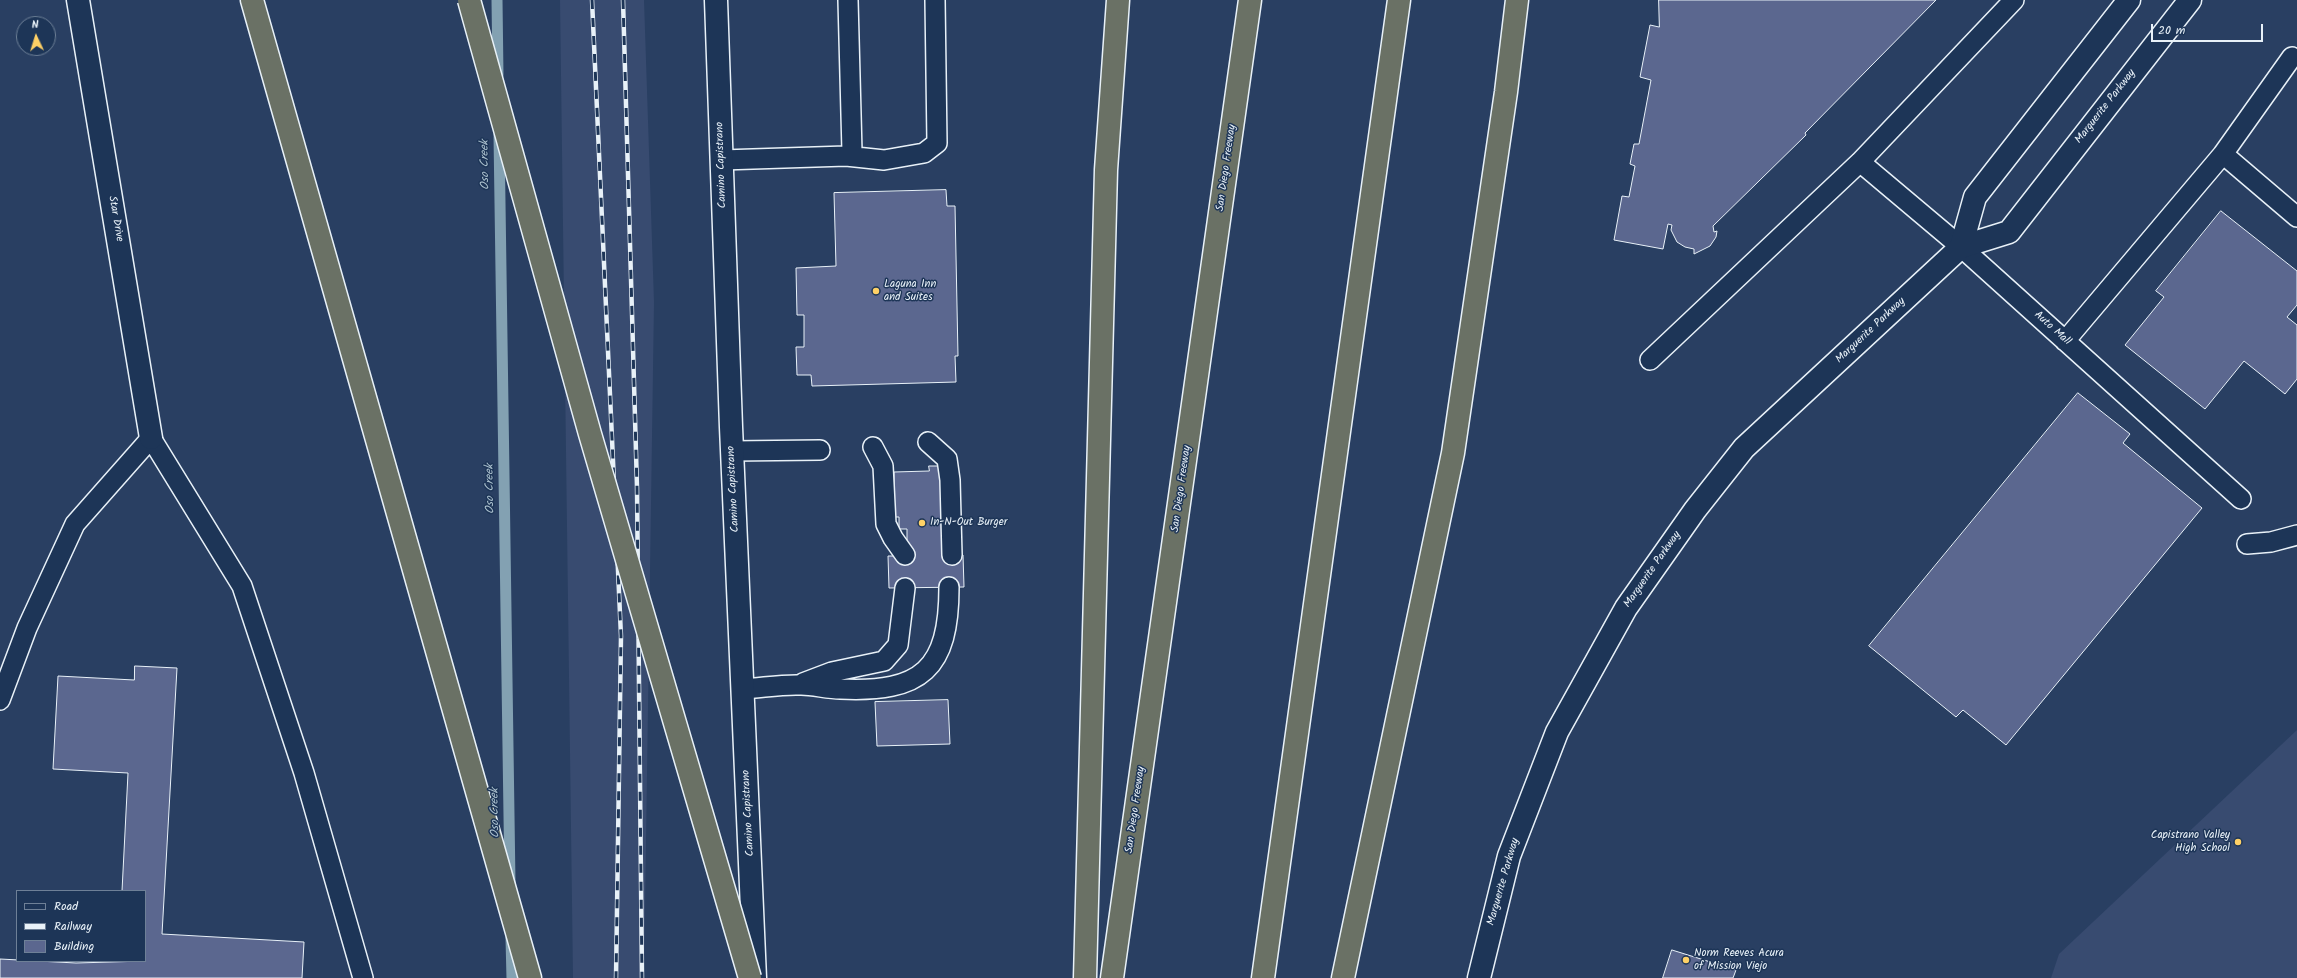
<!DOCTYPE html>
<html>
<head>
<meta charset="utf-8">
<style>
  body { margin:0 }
  #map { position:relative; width:2297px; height:978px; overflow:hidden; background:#293f62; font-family:Kalam,sans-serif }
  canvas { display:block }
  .legend { position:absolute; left:16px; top:890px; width:130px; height:72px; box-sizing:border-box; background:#1d3557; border:1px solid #6e8097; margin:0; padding:5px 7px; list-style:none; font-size:12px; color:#e8f1f8 }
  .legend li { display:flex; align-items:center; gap:8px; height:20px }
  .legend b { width:20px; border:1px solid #6e8097 }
  .north { position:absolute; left:16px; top:16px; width:40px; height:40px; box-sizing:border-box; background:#1d3557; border:1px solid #6e8097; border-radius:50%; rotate:356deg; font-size:11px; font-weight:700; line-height:16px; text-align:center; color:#e8f1f8 }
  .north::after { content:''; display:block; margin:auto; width:14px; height:18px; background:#ffd166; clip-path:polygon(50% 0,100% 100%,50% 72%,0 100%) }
  .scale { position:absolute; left:2151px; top:24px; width:112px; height:18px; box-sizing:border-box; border:2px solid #e8f1f8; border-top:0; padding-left:5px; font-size:12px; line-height:14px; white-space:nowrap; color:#e8f1f8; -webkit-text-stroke:3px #1d3557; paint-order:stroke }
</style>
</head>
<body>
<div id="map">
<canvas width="2297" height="978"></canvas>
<ul class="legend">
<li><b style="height:5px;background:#1d3557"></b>Road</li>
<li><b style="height:5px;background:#e8f1f8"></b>Railway</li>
<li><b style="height:11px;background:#5b678f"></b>Building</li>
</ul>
<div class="north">N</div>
<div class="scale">20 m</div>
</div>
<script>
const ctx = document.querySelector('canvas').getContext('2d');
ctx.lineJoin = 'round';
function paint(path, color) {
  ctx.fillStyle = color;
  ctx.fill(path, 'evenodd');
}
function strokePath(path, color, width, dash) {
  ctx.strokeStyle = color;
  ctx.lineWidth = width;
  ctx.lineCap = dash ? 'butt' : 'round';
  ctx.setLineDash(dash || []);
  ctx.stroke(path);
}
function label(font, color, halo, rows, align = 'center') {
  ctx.font = font + ' Kalam,sans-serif';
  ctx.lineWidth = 3;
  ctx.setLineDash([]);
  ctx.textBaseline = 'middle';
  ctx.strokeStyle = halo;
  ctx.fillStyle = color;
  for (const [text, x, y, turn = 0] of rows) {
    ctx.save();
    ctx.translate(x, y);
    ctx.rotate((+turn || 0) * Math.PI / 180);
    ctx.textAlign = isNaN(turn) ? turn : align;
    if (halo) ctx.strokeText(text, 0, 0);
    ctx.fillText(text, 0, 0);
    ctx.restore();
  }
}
paint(new Path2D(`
  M560,0H644L654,302L644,978H573Z
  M2297,730V978H2051L2059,954Z`), '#384b70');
strokePath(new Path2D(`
  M497,0L498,75
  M499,135L510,883
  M511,938L512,978`), '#83a1b2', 11);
const building = new Path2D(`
  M1659,0H1936L1805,133L1806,135L1713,226L1714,232L1717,231L1716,237L1710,246L1694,254V249L1685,247L1677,242L1671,230L1672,225L1668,224L1663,249L1614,240L1622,196L1629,197L1635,166L1630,164L1634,144H1639L1651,80L1640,77L1650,25L1659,27Z
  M946,190L947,206H955L958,356H955L956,382L812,386L811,375H797L796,347H804V315H797L796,268L836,266L834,193Z
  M2221,211L2297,271V305L2287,317L2297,325V379L2285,394L2244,361L2205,409L2125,345L2164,297L2156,291Z
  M2078,393L2130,434L2123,443L2202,508L2006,745L1963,710L1956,717L1869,646Z
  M929,466H944L952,555H963L964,587L889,588L888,556H907V529H899V517H894V472L929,471Z
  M135,666L177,668L162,934L304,942L302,978H0V959L76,963L145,961V891H122L128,773L53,769L58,676L134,680Z
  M948,700L950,744L877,746L875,702Z
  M1672,950L1736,970L1733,978H1663Z`);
paint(building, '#5b678f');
strokePath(building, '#e8f1f8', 1);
const service = new Path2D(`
  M2292,57L2223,154L2297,217
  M846,156L884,160L924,153L937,143L935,0
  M722,160L846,156L852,152L848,0
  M1860,162L1961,247L2241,499
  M2065,341L2223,154
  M1650,360L1860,162L2014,0
  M928,442L947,459L950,480L952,555
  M873,447L883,466L886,524L893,538L905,555
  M732,451L820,450
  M2247,544L2271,542L2297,535
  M803,683L832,672L884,661L898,645L905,588
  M743,689C762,688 782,684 801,685C814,685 827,689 840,689C922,693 949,669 949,587
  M0,700L27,628L75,524L151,438L242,586L304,773L363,978`);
const minor = new Path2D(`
  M78,0L151,438`);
const tertiary = new Path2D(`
  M716,0L731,427L755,978`);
const secondary = new Path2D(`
  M1961,247L1975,197L2129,0
  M1479,978L1509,856L1557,732L1626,608L1695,510L1744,448L1961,247L2009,232L2190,0`);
const motorway = new Path2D(`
  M252,0L530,978
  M1085,978L1106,170L1118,0
  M1112,978L1250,0
  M1263,978L1399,0
  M1343,978L1453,453L1506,92L1517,0`);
strokePath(service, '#e8f1f8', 22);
strokePath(minor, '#e8f1f8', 25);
strokePath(tertiary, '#e8f1f8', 25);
strokePath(secondary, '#e8f1f8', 25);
strokePath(motorway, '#e8f1f8', 25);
strokePath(service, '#1d3557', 19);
strokePath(minor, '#1d3557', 22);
strokePath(tertiary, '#1d3557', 22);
strokePath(secondary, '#1d3557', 22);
strokePath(motorway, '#6a7165', 22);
const rail = new Path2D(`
  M592,0L621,636L616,978
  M623,0L637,487L642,978`);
strokePath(rail, '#e8f1f8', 4.5);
strokePath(rail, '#1d3557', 3, [9]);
const motorwayBridge = new Path2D(`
  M469,0L590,434L750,978`);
strokePath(motorwayBridge, '#e8f1f8', 25, []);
strokePath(motorwayBridge, '#6a7165', 22);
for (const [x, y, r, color] of [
  [876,291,4,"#ffd166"],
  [922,523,4,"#ffd166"],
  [2238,842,4,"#ffd166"],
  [1686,960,4,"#ffd166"]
]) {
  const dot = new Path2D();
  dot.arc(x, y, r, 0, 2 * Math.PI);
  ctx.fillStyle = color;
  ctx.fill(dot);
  strokePath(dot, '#1d3557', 1.5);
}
label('11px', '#e8f1f8', '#1d3557', [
  ["Marguerite Parkway",2106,107,-52],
  ["Camino Capistrano",722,165,-92],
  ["San Diego Freeway",1227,168,-82],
  ["Star Drive",115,219,80],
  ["Auto Mall",2052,329,42],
  ["Marguerite Parkway",1871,331,-43],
  ["Camino Capistrano",734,489,-93],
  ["San Diego Freeway",1182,489,-82],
  ["Marguerite Parkway",1653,570,-55],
  ["San Diego Freeway",1136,810,-82],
  ["Camino Capistrano",749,813,-93],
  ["Marguerite Parkway",1504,882,-74]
]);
label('11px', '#e8f1f8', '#1d3557', [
  ["Laguna Inn",884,285],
  ["and Suites",884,298],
  ["In-N-Out Burger",930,523],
  ["Capistrano Valley",2230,836,"right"],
  ["High School",2230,849,"right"],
  ["Norm Reeves Acura",1694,954],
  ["of Mission Viejo",1694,967]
], 'left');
label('italic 12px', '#adc2cf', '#1d3557', [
  ["Oso Creek",486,165,-91],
  ["Oso Creek",491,489,-91],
  ["Oso Creek",496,813,-91]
]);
</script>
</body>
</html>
